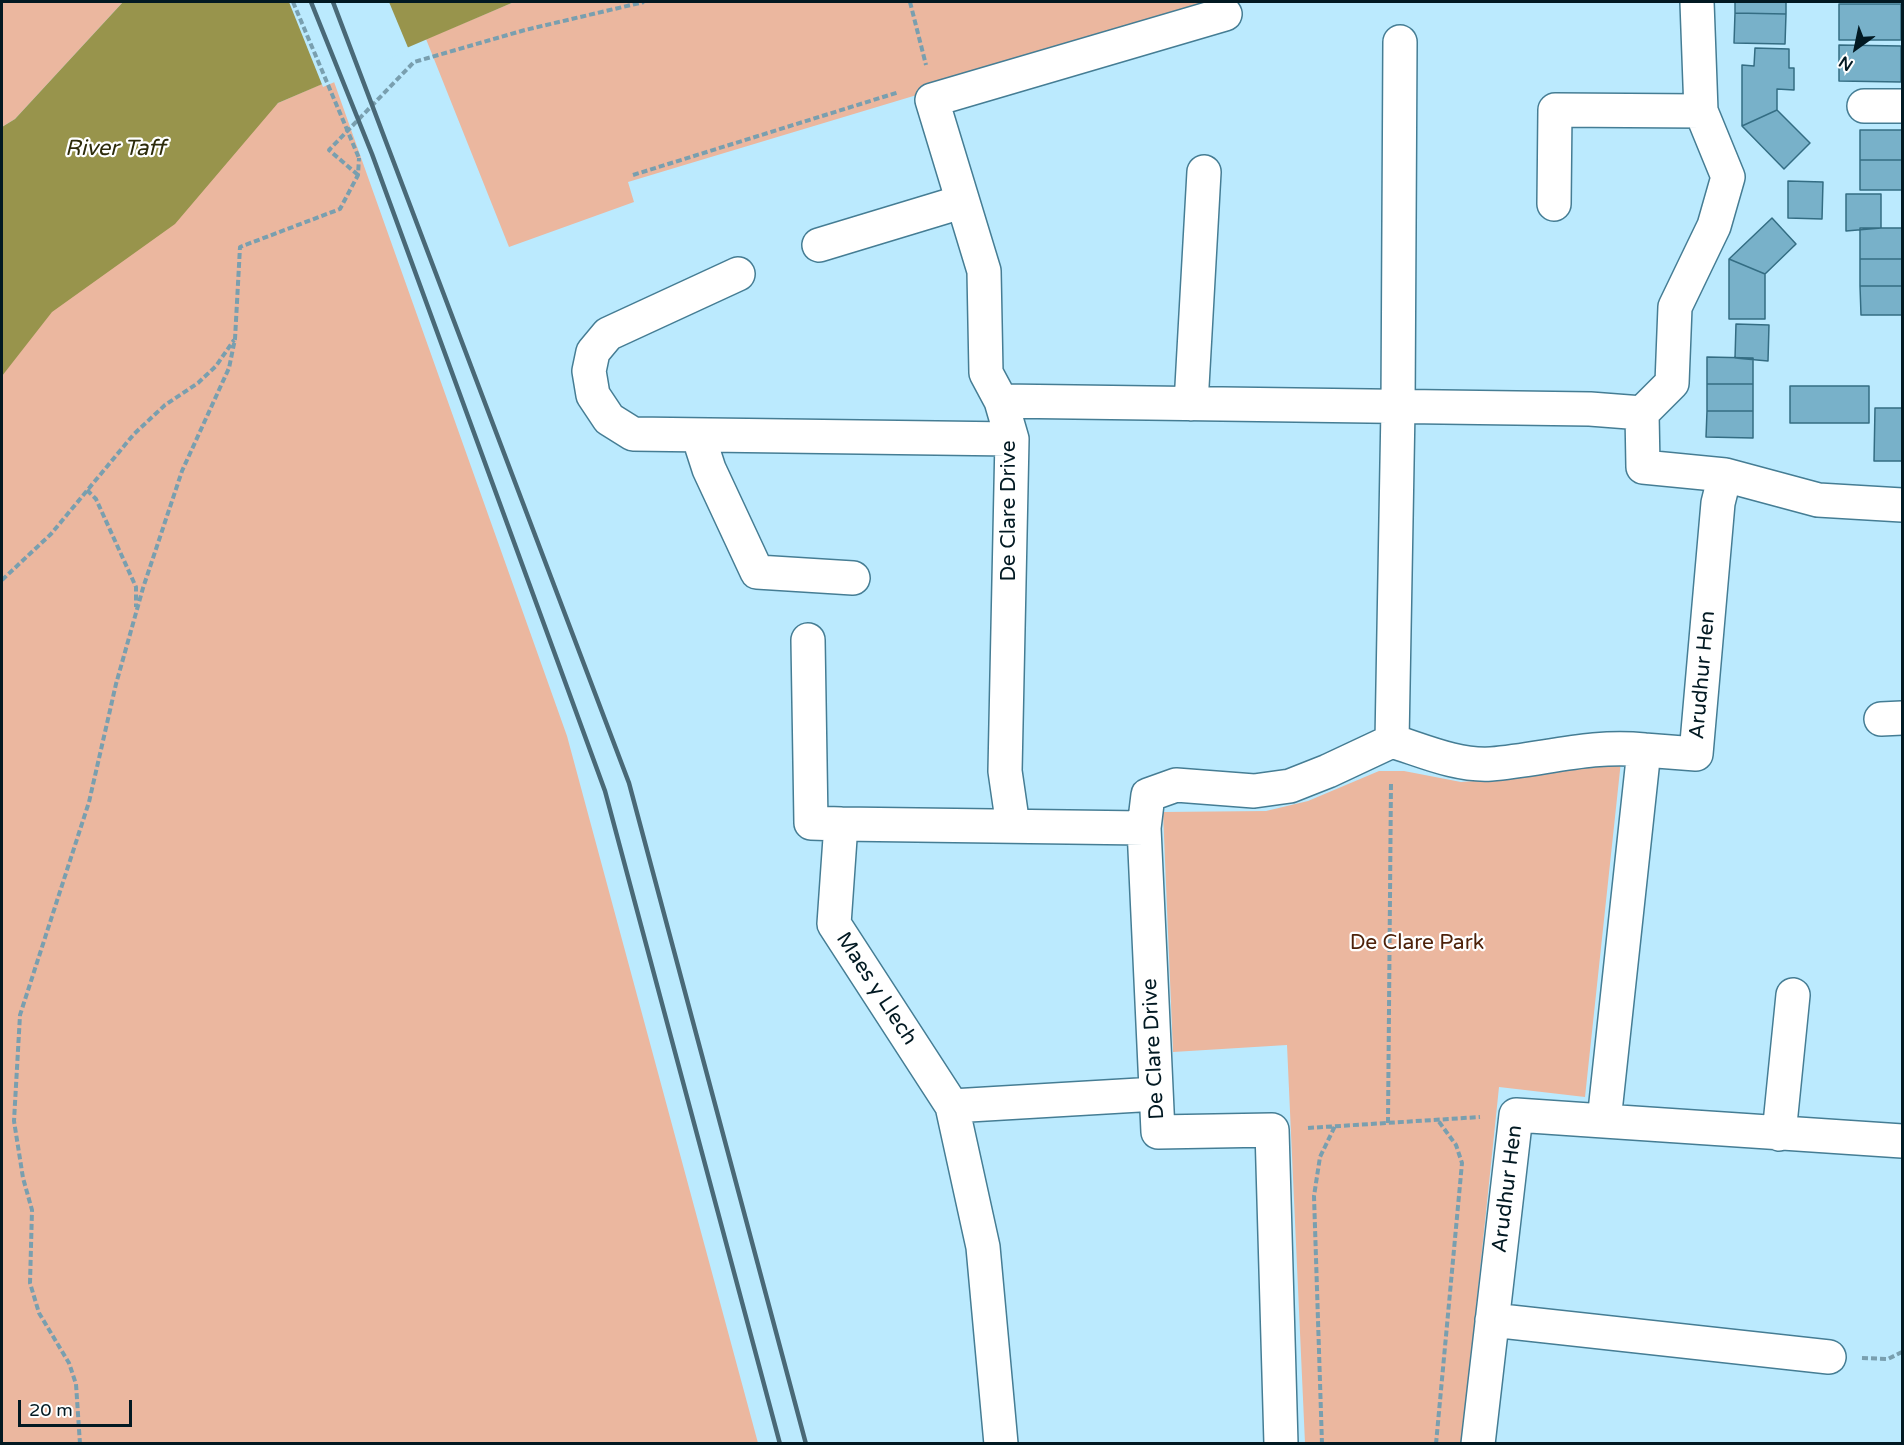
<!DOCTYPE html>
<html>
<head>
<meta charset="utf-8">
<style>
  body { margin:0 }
  #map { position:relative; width:1904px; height:1445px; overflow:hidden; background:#bbeafe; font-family:"Varela Round",sans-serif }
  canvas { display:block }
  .frame { position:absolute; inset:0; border:3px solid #021922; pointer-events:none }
  .north { position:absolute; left:1826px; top:18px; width:60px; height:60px; -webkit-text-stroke:4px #fff; paint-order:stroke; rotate:213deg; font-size:16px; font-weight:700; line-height:24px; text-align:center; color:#021922 }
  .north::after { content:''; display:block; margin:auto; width:21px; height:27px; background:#021922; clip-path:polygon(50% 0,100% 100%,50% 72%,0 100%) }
  .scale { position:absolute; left:18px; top:1400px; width:114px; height:27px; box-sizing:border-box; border:3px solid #021922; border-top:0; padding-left:8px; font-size:18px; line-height:21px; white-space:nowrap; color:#021922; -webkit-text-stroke:4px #fff; paint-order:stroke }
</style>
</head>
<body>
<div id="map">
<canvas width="1904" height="1445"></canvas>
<div class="frame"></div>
<div class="north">N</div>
<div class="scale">20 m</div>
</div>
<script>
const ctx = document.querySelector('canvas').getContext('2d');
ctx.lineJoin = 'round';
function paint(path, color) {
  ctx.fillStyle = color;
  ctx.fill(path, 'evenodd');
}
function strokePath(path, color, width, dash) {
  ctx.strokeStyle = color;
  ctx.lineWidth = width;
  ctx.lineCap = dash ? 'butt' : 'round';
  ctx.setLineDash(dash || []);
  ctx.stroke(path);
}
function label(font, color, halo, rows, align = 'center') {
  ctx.font = font + ' "Varela Round",sans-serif';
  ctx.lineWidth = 4.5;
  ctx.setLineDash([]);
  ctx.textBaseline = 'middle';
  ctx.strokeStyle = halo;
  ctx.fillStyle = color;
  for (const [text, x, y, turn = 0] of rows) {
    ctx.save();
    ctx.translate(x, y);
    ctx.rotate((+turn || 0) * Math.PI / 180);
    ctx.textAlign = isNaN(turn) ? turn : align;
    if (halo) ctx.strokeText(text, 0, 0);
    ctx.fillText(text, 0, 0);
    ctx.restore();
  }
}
paint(new Path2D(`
  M2,2H123L15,119L2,127Z
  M514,2H1213L1189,13L628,182L634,202L509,247L426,39Z
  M333,79L567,736L758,1443H2V345L278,103Z
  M1621,761L1585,1097L1499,1087L1462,1443H1305L1287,1045L1173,1052L1163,812L1266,811L1308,801L1379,771H1404L1461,782L1513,778L1565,764Z`), '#ebb79f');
paint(new Path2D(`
  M123,2H514L278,103L175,224L52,312L2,376V127L15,119Z`), '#98944c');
paint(new Path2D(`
  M289,2H389L409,50L323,87Z`), '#bbeafe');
const building = new Path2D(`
  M1735,2H1786V14L1735,13Z
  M1839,4H1901V40H1839Z
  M1735,13L1786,14L1785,44L1734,43Z
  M1839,45L1901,46V82L1839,81Z
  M1755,48L1789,49V68H1794V90L1777,89V110L1742,126V65L1754,66Z
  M1777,110L1810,143L1784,169L1742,126Z
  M1860,130H1902V160H1860Z
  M1860,160H1902V190H1860Z
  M1788,181L1823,182L1822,219L1788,218Z
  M1846,194H1881V228L1846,231Z
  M1772,218L1796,244L1765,274L1729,259Z
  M1860,228H1902V259H1860Z
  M1729,259L1765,274V319H1729Z
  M1860,259H1902V286H1860Z
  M1860,286H1902V315H1861Z
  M1736,324L1769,325L1768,361L1735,358Z
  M1707,357L1753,358V384H1707Z
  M1707,384H1753V411H1707Z
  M1790,386H1869V423H1790Z
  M1875,408H1902V461H1874Z
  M1707,411H1753V438L1706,437Z`);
paint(building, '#78b1c9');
strokePath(building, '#346d83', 1.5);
const minor = new Path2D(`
  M1864,106H1902
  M1554,204L1555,110L1701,111
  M819,245L961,202
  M738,274L608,334L593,352L589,371L593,395L609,419L633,434L1012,439
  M1001,401L1590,409L1642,413
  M1191,404L1204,172
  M698,435L709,469L757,572L853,578
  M1725,475L1818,500L1902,505
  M808,640L811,823L841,824
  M1881,719L1902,718
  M1392,741C1424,751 1457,766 1491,764C1542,760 1592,744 1644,750
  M1013,826L1005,771L1012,439L1001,401L986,373L984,271L932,100L1225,14
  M952,1106L1156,1094
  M1604,1121L1902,1141
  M1779,1134L1793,995
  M1492,1320L1829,1357
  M1001,1444L983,1247L952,1106L834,924L841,824L1144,828
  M1281,1444L1272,1130L1158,1132L1144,828L1148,795L1176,785L1254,791L1290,786L1328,771L1392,741L1398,408L1400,42
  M1478,1444L1516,1115L1604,1121L1644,750L1696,754L1718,503L1725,475L1643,467L1642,413L1672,383L1675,307L1714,226L1728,177L1701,111L1697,2`);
strokePath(minor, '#457d94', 36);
strokePath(new Path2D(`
  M910,2L926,65
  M358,175L329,150L414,62L525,30L644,2
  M633,175L899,92
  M87,490L96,499L136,587V607
  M2,580L51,534L134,434L165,405L198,383L216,366L234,340
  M1388,1123L1391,782
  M1308,1128L1480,1117
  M1862,1358L1888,1359L1902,1352
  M80,1444L76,1384L69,1363L39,1313L30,1283L32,1210L23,1178L14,1121L20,1015L89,802L116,684L143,588L182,471L229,368L235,339L240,247L340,209L358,175L359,158
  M1322,1444L1314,1196L1320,1157L1335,1126
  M1436,1444L1462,1163L1456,1145L1437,1119`), '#799faf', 4, [6, 3]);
strokePath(minor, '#fff', 33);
strokePath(new Path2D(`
  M311,2L372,154L605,791L780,1444
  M333,2L629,783L806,1444`), '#496977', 4.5);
strokePath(new Path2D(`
  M293,2L359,158`), '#799faf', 4, [6, 3]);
label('21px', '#021922', '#fff', [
  ["De Clare Drive",1009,511,-90],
  ["Arudhur Hen",1703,675,-85],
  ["Maes y Llech",876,989,57],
  ["De Clare Drive",1154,1049,-93],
  ["Arudhur Hen",1508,1189,-83]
]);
label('21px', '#4e220a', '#fff', [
  ["De Clare Park",1417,943]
]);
label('italic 22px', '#2d2b0a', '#fff', [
  ["River Taff",115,149]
]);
</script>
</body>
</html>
